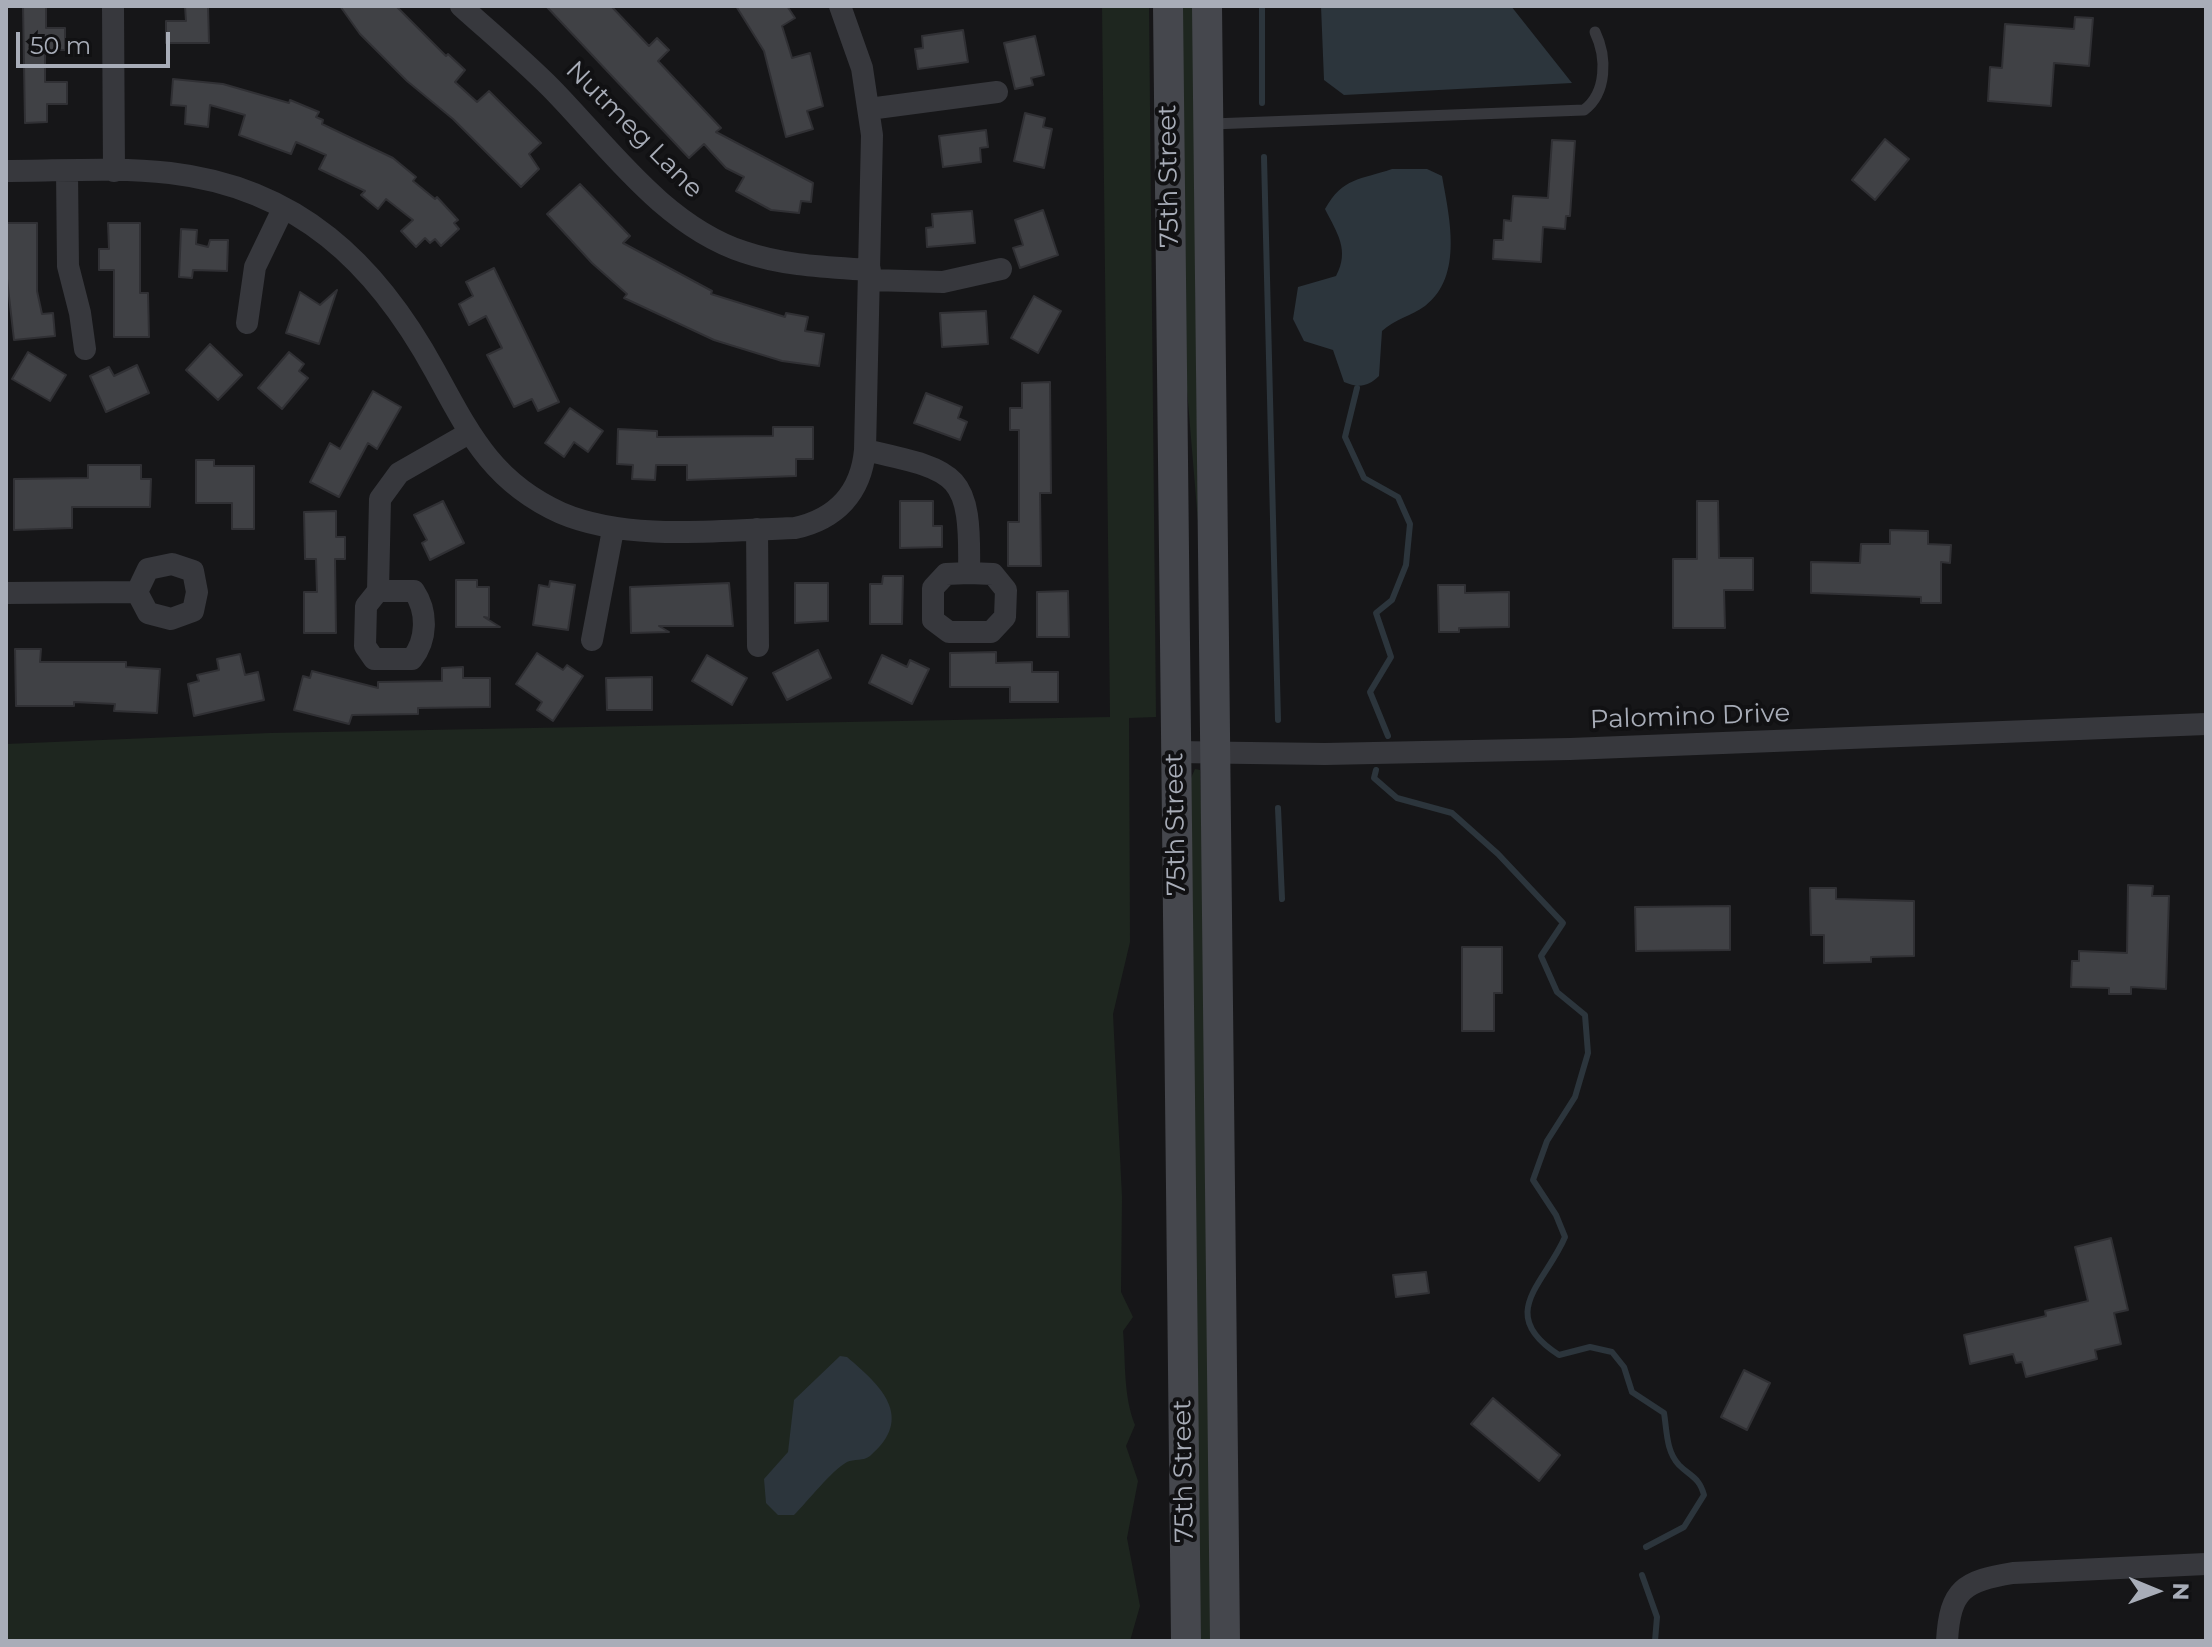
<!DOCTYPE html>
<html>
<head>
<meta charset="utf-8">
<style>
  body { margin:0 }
  #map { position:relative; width:2212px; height:1647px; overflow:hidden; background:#161618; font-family:Montserrat,sans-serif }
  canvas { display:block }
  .frame { position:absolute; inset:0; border:8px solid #a8adb8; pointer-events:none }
  .north { position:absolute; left:2116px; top:1551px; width:80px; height:80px; -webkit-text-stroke:6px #111113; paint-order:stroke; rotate:91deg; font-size:22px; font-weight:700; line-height:32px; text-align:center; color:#a8adb8 }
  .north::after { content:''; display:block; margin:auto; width:28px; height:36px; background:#a8adb8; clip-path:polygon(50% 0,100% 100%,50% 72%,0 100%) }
  .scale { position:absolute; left:16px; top:32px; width:154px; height:36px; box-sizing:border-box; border:4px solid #a8adb8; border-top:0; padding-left:10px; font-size:24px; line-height:28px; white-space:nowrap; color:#a8adb8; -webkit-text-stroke:6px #111113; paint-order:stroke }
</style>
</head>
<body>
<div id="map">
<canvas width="2212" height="1647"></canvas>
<div class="frame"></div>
<div class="north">N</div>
<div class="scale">50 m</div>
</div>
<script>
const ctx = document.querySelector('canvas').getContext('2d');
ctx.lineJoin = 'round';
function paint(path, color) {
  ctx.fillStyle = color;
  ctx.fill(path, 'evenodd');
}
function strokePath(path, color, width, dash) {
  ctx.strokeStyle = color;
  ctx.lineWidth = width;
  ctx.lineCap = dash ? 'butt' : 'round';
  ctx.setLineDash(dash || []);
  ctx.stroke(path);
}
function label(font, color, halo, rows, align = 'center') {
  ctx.font = font + ' Montserrat,sans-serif';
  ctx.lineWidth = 8;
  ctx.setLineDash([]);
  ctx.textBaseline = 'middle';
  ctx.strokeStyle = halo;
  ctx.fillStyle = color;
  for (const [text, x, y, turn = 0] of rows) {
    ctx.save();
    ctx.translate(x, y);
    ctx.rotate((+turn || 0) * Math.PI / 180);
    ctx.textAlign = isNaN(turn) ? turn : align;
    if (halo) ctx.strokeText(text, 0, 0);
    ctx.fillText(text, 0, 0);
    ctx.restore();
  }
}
paint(new Path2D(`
  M1102,6H1149L1156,717L1129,718L1130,942L1113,1014L1122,1197L1121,1292L1133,1317L1123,1331C1126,1364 1123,1394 1135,1425L1126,1446L1138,1481L1127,1538L1140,1606L1130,1641H6V744L270,733L1110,717Z
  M1181,6H1193L1198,522L1184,354Z
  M1195,769L1200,770L1202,837L1211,1641H1199L1191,778Z`), '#1e261f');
paint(new Path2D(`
  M1321,6H1511L1572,83L1344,95L1324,80Z
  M1392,169H1427L1442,176C1449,216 1464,276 1425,306C1411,316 1395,319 1382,331L1379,376C1368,387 1358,388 1344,382L1333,350L1304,341L1293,319L1298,287L1336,276C1350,250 1337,233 1325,209C1343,177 1360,180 1392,169Z
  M840,1356L847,1357C880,1385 916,1417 870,1456C864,1461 854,1459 847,1462C831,1471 808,1501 794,1515H778L766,1503L764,1479L788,1452L794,1400Z`), '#2c353c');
strokePath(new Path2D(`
  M1262,6V103
  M1264,157L1278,720
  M1357,388L1345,437L1364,478L1398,497L1410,524L1406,565L1392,600L1376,613L1391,657L1370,692L1388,736
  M1376,770L1374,778L1397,798L1452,813L1498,854L1563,923L1541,956L1557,992L1585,1015L1588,1053L1575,1097L1547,1141L1533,1180L1556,1215L1565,1237C1545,1284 1495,1314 1559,1355L1590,1347L1612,1352L1624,1367L1632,1392L1664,1413C1667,1431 1666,1451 1679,1465C1691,1477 1699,1477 1704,1495L1684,1527L1646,1547
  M1278,808L1282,899
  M1642,1575L1657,1617L1655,1641`), '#2c353c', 6);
const building = new Path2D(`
  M23,6H46V28H65V50H45V82H67V104H47V122L25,123Z
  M185,6H208L209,43H166V21H186Z
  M340,6H396L446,56L448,54L465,70L455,82L477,102L489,91L541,143L529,154L539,169L521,187L453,119L407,81L360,34Z
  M546,6H611L649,46L657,38L669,50L658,61L721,128L716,132L813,183L811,202L801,201L799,213L771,210L736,191L744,177L726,168L704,144L689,158Z
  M736,6H787L795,18L782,26L792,58L810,53L823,106L807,111L813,129L786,137L764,51Z
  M2075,17L2093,18L2089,66L2054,63L2051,106L1988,101L1990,67L2002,68L2005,24L2074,29Z
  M963,30L968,62L918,69L915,49L923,48L922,36Z
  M1035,36L1044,75L1031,78L1033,85L1015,89L1004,43Z
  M173,79L223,84L289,103L290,100L319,112L316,117L323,120L322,124L393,158L416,177L413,181L435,199L437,197L458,220L454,223L459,229L441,246L435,239L430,243L425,238L416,247L401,231L413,220L386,199L378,209L361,195L365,191L319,169L326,155L296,142L291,154L239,135L245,115L210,105L208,127L185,124L186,106L171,105Z
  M1025,113L1045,118L1043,127L1052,129L1044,168L1014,161Z
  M986,130L988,147L980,148L981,162L943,167L939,136Z
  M1885,139L1909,159L1875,200L1852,180Z
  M1552,140L1575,141L1570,216H1566L1565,229L1543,227L1541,262L1493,259L1494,240H1503L1504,220L1511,221L1513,196L1548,198Z
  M580,184L630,236L623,243L712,291L711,294L785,317L786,313L808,317L805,331L824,334L819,366L782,361L714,340L624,298L627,294L592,263L547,214Z
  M1043,210L1058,255L1020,268L1013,248L1023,245L1015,220Z
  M972,211L975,243L927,247L926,228L933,227L932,214Z
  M6,223H37V291L42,314L53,313L55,336L14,340L6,270Z
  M108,223H140V293H148L149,337H114V270H99V249H109Z
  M181,229L197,230L196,244L208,247L210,240H228L227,271L193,270L192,278L179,277Z
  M494,268L559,402L538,411L532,399L514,407L487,355L502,348L486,316L469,325L459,304L473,296L466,282Z
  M337,290L319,344L286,333L300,292L320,305Z
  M1034,296L1061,311L1038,353L1011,338Z
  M986,311L988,344L942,347L940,313Z
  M210,344L242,375L218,400L186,370Z
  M28,352L66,375L50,401L12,379Z
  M289,352L304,364L299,371L308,378L282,409L258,388Z
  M137,365L149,393L106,412L90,376L109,367L114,376Z
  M1050,382L1051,493H1040L1041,566H1008V522H1019V430H1010V408H1022V383Z
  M373,391L401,407L377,449L368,443L339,497L310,482L330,443L340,449Z
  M926,393L962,407L958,418L967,422L960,440L914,423Z
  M570,408L603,431L588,452L574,442L564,457L545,443Z
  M773,427H813V459H796V476L687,480V465H656L655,480L632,479L633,465L617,464L618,429L657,431V437L773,436Z
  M196,460H214V466H254V529H232V503H196Z
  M88,465H141V479H151L150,507H72V528L14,530V479L88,478Z
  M443,501L464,543L430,560L422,543L427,540L414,515Z
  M900,501H933V526H942V547L900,548Z
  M1697,501H1718L1719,558H1753V590H1724L1725,628H1673V559H1697Z
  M336,511V537H345V559H335L336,633H304V592H317L316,559H305L304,512Z
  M1890,530L1928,531V544L1951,545L1950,563L1941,562V603H1921V597L1811,593V562L1860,563L1861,544H1890Z
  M883,576H903L902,624H870V584H882Z
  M456,580H477V587H489V618L484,617L500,627H456Z
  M550,581L575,585L568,630L533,625L539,585L549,587Z
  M729,583L733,626H659L669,632L631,633L630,587Z
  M795,583H828V621L795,623Z
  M1438,585H1465V593L1509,592V627L1459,628V632H1439Z
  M1068,591L1069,637H1037V592Z
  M15,649H41L40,662H126V667L160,669L157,713L114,711L115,704L74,702V706H16Z
  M818,650L831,678L787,700L773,673Z
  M996,652V663L1032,662V672H1058V702H1010V687H950V653Z
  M537,653L563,670L567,665L583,676L553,721L537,710L542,702L516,684Z
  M240,654L245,675L258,672L264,700L194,716L188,684L199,681L197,675L219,670L217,659Z
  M707,655L747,678L732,705L692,681Z
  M882,655L907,667L910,660L929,669L912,704L869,683Z
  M463,667V678H490V707L418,708V714L352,715L349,724L294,710L303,676L310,678L312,671L378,688V682L442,681V668Z
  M652,677V710H607L606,678Z
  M2128,885L2153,886L2152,896H2169L2166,989L2131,987V994H2109V988L2071,987L2072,961H2079V951L2127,953Z
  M1810,888H1836V899L1914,901V956L1871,957V962L1824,963V935H1811Z
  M1730,906V950L1636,951L1635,907Z
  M1462,947H1502V993H1494V1031H1462Z
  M2111,1238L2128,1310L2114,1313L2121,1344L2095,1350L2097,1359L2026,1377L2022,1362L2016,1363L2013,1354L1970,1364L1964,1335L2046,1316L2045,1311L2088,1301L2075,1247Z
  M1426,1272L1429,1293L1396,1297L1393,1275Z
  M1744,1370L1770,1383L1747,1430L1721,1417Z
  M1493,1398L1560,1455L1539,1481L1471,1424Z`);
paint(building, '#404145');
strokePath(building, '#303034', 2);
strokePath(new Path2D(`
  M1212,124L1584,110C1607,93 1607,57 1595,32`), '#37383d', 11);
strokePath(new Path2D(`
  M113,6L114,171
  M461,6C491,33 522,59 551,88C608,146 664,226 744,252C785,266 827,267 870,270
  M869,109L997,92
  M6,171C60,171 116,167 170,173C298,188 376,263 435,371C469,433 492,482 561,513C629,542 722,530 795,528C836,519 861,493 865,450L872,135L862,68L840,6
  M67,171L68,266L80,313L85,349
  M870,280L943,282L1001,269
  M247,323L255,267L283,209
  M865,450C959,471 971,472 969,573L946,574L933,588V620L949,632H991L1005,617L1006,590L993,574L969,573
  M757,529L758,646
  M172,564L193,571L197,592L193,611L171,619L148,613L137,592L148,569Z
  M378,591H414C428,612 427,640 412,659H374L365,646L366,606L378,591L380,499L399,473L469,433
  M6,593L137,592
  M592,640L613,530
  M1175,752L1325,754L1570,749L2206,724
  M1947,1641C1950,1589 1964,1581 2013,1573L2206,1564`), '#37383d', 22);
strokePath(new Path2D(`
  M1168,6L1186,1641
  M1207,6L1225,1641`), '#45474d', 30);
label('26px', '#a8adb8', '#111113', [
  ["Nutmeg Lane",634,130,45],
  ["75th Street",1169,176,-91],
  ["Palomino Drive",1690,717,-2],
  ["75th Street",1176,824,-91],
  ["75th Street",1184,1471,-91]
]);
</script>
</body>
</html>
